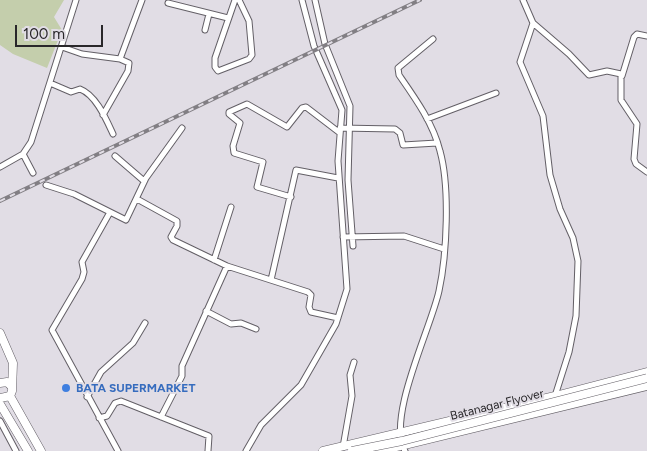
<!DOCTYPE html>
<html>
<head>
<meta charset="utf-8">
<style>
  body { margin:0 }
  #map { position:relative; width:647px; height:451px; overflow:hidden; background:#e1dde5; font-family:Figtree,sans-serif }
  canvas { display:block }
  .scale { position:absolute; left:15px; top:25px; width:88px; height:22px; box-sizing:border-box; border:2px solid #29272a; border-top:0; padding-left:6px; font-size:15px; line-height:18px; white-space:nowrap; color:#29272a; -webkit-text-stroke:4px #e1dde5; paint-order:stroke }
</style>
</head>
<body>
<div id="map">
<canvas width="647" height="451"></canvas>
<div class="scale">100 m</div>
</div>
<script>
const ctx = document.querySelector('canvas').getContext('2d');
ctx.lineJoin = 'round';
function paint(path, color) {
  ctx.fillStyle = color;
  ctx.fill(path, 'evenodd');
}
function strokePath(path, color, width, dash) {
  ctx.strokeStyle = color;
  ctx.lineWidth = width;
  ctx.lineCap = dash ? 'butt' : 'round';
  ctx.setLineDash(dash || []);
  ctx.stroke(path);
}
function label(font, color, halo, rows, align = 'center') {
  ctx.font = font + ' Figtree,sans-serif';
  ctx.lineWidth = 4;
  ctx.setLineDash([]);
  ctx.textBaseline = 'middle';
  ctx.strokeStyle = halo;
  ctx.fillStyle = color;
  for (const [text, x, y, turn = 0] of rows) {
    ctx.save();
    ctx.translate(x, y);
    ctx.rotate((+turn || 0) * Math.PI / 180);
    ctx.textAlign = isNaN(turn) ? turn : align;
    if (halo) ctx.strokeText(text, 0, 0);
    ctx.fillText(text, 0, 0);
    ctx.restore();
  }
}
paint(new Path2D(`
  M0,0H64L54,17L62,30L47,68L13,54L0,45Z`), '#c4ceac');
const street = new Path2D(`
  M235,0L215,58V67L218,71L249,59L252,55L249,21L239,0
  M315,0L325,44L350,106L348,180L353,246
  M523,0L533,23L520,62L543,116L550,175L560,209L573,238L578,261L576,316L569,352L555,396
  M168,3L228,18
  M533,23L569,54L589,75L607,71L621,74V100L637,124L634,159L636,164L647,172
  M205,30L209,14
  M62,47L82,54L120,59L129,63L128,71L103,115
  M120,59L142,0
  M622,76L634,37L637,34L647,36
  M50,83L71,92L80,89C96,95 106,119 113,134
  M427,119L496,93
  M340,128L395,129L400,133L403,145L437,143
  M23,154L33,173
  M115,156L144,181
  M0,167L23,154L31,142L76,0
  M46,185L74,194L126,220L146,178L182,128
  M291,197L257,187L263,162L234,153L233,146L240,123L229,114V112L247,104L287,127L302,108L306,107L340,133
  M137,199L177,221V226L171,237L173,240L227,266L308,292L311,295L309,307L311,312L338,318
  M109,214L82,262L84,272L82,279L52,330L118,451
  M343,237L404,236L444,249
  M214,260L231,207
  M271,280L296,170L338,178
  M206,311L231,324L241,323L256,329
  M87,397L101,372L133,343L145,323
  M161,417L182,376V366L227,266
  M99,418L107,416L115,403L121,401L209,436L208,451
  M0,421L16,451
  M343,447L352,396L350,375L354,362
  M246,451L261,425L301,385L336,324L347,289L338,161L342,110L314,46L302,0
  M405,451C386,418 431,328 439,291C447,254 450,187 440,151C433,123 415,98 399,75L398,68L433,39`);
const secondary = new Path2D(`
  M0,333L13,363L12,391L10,396L41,451
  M0,383L7,382L11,386
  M0,398L10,396
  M0,404L28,451
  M323,451L555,396L647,372
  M380,451L647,386`);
strokePath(street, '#635f66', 7);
strokePath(secondary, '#635f66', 9);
strokePath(street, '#fff', 5);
strokePath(secondary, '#fff', 8);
const rail = new Path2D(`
  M0,201L420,0`);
strokePath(rail, '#827f84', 4);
strokePath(rail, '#e1dde5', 2, [5.5]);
const secondaryBridge = new Path2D(`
  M352,451L402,441L647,378`);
strokePath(secondaryBridge, '#635f66', 9, []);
strokePath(secondaryBridge, '#fff', 8);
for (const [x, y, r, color] of [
  [66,388,5,"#3f7fe0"]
]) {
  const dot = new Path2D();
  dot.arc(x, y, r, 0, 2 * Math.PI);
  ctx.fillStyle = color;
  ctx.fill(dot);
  strokePath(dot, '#e1dde5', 2);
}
label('bold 12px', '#366cbe', '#e1dde5', [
  ["BATA SUPERMARKET",76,388]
], 'left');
label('12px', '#29272a', '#e1dde5', [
  ["Batanagar Flyover",497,405,-14]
]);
</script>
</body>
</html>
